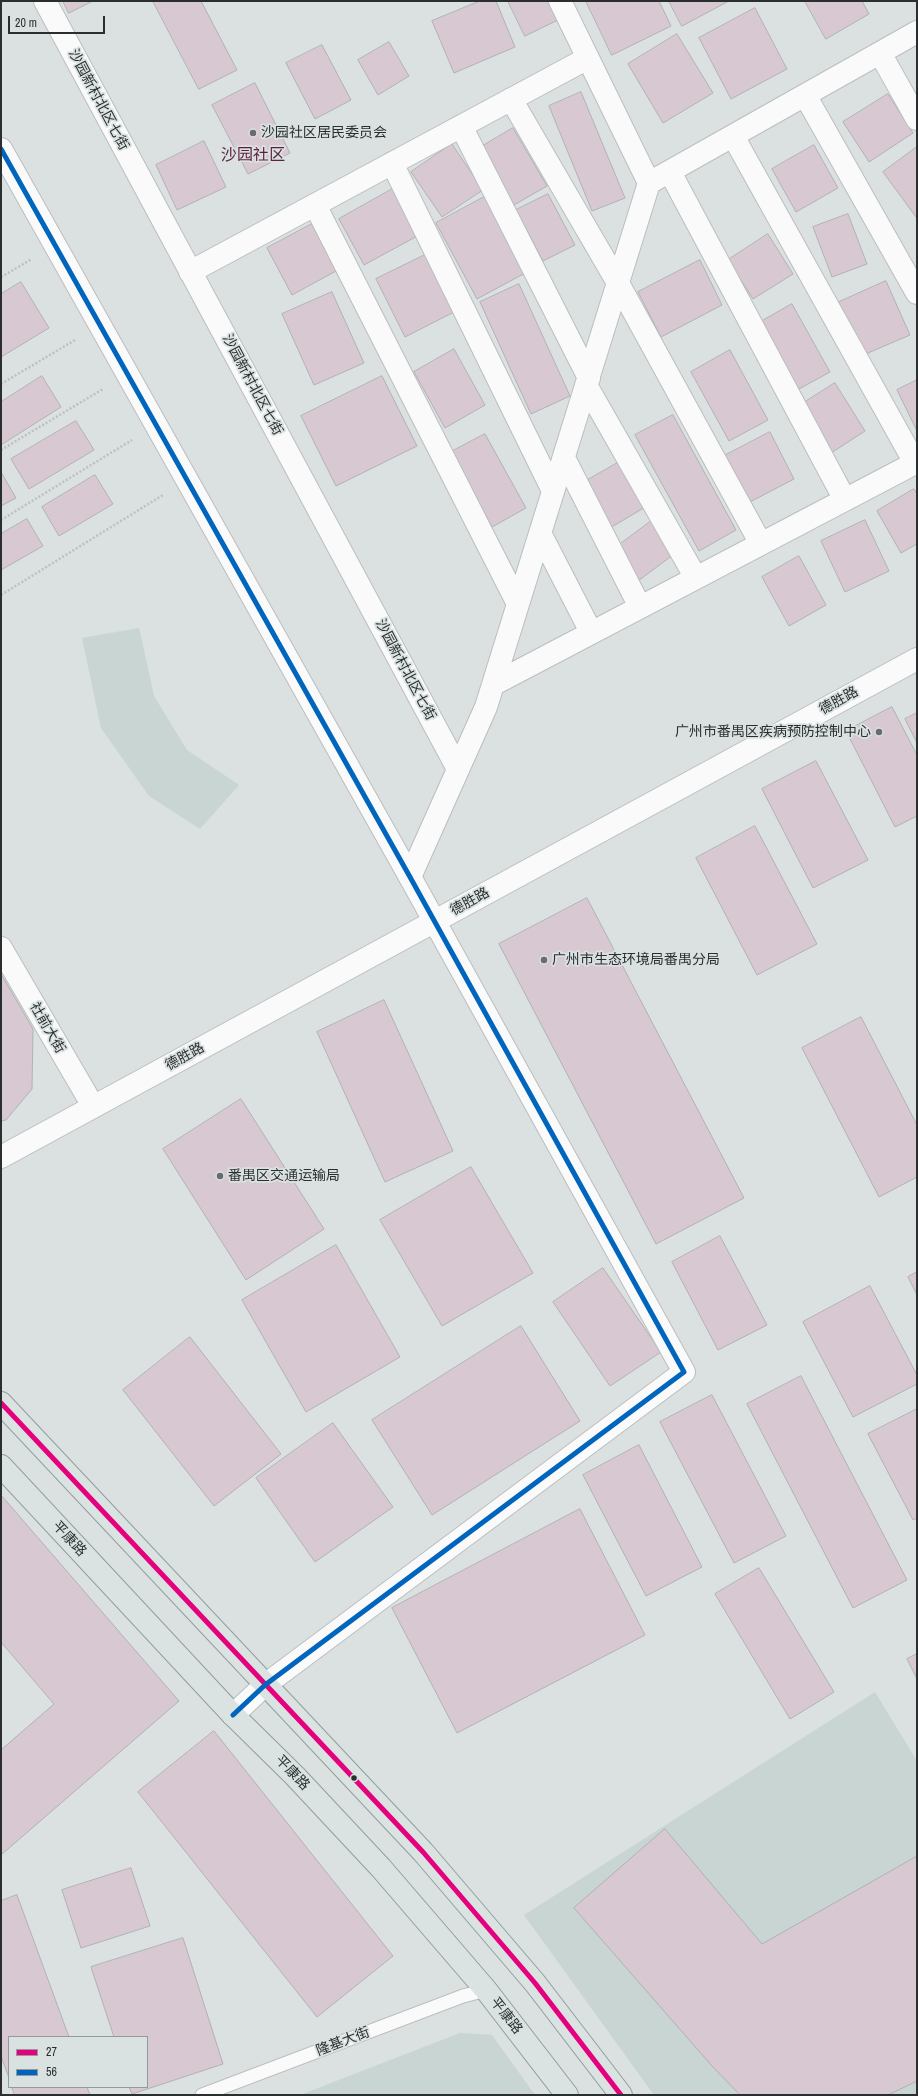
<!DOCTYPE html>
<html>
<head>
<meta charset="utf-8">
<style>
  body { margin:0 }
  #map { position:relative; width:918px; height:2096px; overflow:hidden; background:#dbe0e0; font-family:"Archivo Narrow",sans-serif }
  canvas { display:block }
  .frame { position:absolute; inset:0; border:2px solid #2b2e2e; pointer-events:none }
  .legend { position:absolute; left:8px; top:2036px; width:140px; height:52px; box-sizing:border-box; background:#d9e2e1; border:1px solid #939a99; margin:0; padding:5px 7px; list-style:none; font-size:12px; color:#2b2e2e }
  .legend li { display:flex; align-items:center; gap:8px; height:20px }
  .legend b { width:20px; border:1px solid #939a99 }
  .scale { position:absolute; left:8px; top:16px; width:97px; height:18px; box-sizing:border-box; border:2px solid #2b2e2e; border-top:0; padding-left:5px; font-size:12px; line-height:14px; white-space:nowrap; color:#2b2e2e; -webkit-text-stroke:3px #d9e2e1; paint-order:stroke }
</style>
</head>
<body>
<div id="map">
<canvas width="918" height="2096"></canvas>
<div class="frame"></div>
<ul class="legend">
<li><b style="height:5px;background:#e5007d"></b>27</li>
<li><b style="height:5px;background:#0065bd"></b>56</li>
</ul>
<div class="scale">20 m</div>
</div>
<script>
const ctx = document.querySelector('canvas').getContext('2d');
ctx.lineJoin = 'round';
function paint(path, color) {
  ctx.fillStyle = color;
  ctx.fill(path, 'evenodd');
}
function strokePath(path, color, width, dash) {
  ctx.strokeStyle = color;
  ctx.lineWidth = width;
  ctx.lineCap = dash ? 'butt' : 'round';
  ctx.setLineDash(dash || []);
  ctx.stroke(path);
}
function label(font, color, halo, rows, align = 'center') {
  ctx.font = font + ' "Archivo Narrow","Noto Sans SC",sans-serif';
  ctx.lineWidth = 3.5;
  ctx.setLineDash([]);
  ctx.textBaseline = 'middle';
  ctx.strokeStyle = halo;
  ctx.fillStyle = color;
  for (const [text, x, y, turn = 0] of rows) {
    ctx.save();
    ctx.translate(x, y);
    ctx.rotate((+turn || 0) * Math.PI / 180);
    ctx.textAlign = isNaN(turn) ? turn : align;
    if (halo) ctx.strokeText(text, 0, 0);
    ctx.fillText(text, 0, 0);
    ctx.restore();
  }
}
paint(new Path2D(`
  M139,628L154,696L187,750L239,785L200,829L149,796L101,728L82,638Z
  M875,1692L917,1761V2095H654L524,1915Z
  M460,2033L492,2035L535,2095H300Z`), '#c8d5d3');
const building = new Path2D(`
  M63,1H93L69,13Z
  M153,1H201L237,70L199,89Z
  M480,1H496L515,47L454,73L432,21Z
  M508,1H552L560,19L525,36Z
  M586,1H659L671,26L612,55Z
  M669,1H729L682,26Z
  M805,1H862L869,14L826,39Z
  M755,8L787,69L731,99L699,38Z
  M677,34L713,93L663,123L628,64Z
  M389,42L409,76L378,95L358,60Z
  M322,45L351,100L315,119L286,63Z
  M255,83L290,153L248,174L212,105Z
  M581,92L625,198L592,211L549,106Z
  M888,94L913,133L869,162L843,122Z
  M513,128L547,186L514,205L481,147Z
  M204,141L226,187L177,210L156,165Z
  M452,144L483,190L442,217L411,172Z
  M814,145L838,188L796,212L772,169Z
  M917,147V216L916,217L883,172Z
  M396,187L421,234L364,265L339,219Z
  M548,194L575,245L543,261L516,210Z
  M486,196L527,272L477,299L436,223Z
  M848,214L867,264L832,277L813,227Z
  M312,224L336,271L292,295L267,248Z
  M768,234L793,274L753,299L728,260Z
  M431,252L460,309L405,337L376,279Z
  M700,260L722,305L661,337L638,292Z
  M886,281L910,335L861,356L837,303Z
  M21,282L49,328L1,357V294Z
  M519,284L570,396L531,414L480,302Z
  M332,292L364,363L314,385L282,314Z
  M792,304L830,372L788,395L750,328Z
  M454,349L485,405L445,428L414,372Z
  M730,350L768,420L729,441L691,372Z
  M42,376L61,407L1,445V402Z
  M382,376L417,446L336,486L301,416Z
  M917,380V431L897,390Z
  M835,383L865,431L825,457L794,409Z
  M673,415L736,530L699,551L635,435Z
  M76,421L94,450L29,489L11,459Z
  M770,432L794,479L748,503L724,456Z
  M485,434L526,508L492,527L451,452Z
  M621,461L647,506L610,528L584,482Z
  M1,472L16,498L1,506Z
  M95,475L113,504L59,536L42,507Z
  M914,489L917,494V544L901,553L877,511Z
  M27,519L43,546L1,570V534Z
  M654,519L677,552L638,581L615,548Z
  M865,520L889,571L845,592L821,541Z
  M799,556L826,605L789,626L762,577Z
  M892,707L917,755V816L895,827L846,731Z
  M917,713V743L905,719Z
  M816,761L868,860L813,888L762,789Z
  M755,826L817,944L757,975L696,858Z
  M587,898L744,1198L656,1244L499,944Z
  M1,974L33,1029L32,1089L6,1120L1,1121Z
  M384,1000L453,1151L385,1182L317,1032Z
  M861,1017L917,1125V1177L879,1197L802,1048Z
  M241,1099L324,1229L246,1280L163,1149Z
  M471,1167L533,1273L442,1326L380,1220Z
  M720,1236L767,1325L718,1350L672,1262Z
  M336,1245L400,1357L306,1412L242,1300Z
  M603,1268L661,1352L610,1386L553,1302Z
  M917,1272V1295L908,1277Z
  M870,1286L917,1375V1384L853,1417L803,1322Z
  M521,1326L580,1421L432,1515L372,1420Z
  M190,1337L281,1454L214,1506L123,1390Z
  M801,1376L907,1580L853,1608L747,1404Z
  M712,1395L786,1536L734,1563L660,1422Z
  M917,1409V1518L913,1520L868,1434Z
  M333,1423L393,1507L315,1562L256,1478Z
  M639,1445L702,1567L646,1596L583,1475Z
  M1,1495L179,1701L1,1855V1750L54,1704L1,1642Z
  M580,1509L645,1635L457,1733L392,1608Z
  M759,1568L834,1692L790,1719L715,1594Z
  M917,1654V1679L907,1659Z
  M214,1731L393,1956L317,2017L138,1792Z
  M665,1829L762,1944L917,1856V2081L888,2095H740L712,2066L574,1908Z
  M131,1868L150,1926L81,1948L62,1890Z
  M17,1895L69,2037H9V2078L1,2056V1901Z
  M183,1938L223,2064L132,2094L129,2087H147V2037H114L91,1967Z
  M12,2087H87L90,2095H15Z`);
paint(building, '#d8c8d1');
strokePath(building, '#b1b1b2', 1);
const lane = new Path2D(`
  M202,2095L463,1996L486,1990`);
const street = new Path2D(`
  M45,1L458,769
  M560,1L649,183
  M880,53L917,119
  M805,95L917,293
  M511,99L618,283L761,544
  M461,126L589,378
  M733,136L915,463
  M392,163L553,491
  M670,172L845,500
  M315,205L518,604
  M190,272L588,58
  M586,385L696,578
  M564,458L640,607
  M540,533L591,632
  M494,684L917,462
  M410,877L486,707L649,183L917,32
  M1,948L93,1106`);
const secondary = new Path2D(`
  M1,149L410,877L684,1372L265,1685L233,1715
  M1,1157L917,659`);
const primary = new Path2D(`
  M1,1403L423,1852L535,1983L621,2095
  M1,1466L233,1715L295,1776L381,1868L486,1990L567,2095`);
strokePath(lane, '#bbbebe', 15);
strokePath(street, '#bbbebe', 24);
strokePath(secondary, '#bbbebe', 24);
strokePath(primary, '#909e9d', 24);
strokePath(new Path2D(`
  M1,277L32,259
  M1,384L75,340
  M1,450L103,389
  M1,520L132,440
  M1,595L163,495`), '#bec0c0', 2.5, [2, 2]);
strokePath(lane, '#fafafa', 13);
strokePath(street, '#fafafa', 22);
strokePath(secondary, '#fafafa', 22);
strokePath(primary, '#dae3e2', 22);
strokePath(new Path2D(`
  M1,1403L423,1852L535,1983L621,2095`), '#e5007d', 5);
strokePath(new Path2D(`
  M1,149L410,877L684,1372L265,1685L233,1715`), '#0065bd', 5);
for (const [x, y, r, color] of [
  [253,133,4,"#696c6c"],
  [879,732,4,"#696c6c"],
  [544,960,4,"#696c6c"],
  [220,1176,4,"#696c6c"],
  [354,1778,3.5,"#2b2e2e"]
]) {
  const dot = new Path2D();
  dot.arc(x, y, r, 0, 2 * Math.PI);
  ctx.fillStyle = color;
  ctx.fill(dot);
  strokePath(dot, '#d9e2e1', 1.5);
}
label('14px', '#2b2e2e', '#d9e2e1', [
  ["沙园新村北区七街",98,100,62],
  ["沙园新村北区七街",252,385,62],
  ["沙园新村北区七街",405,670,62],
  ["德胜路",839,701,-29],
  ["德胜路",470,902,-29],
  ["社前大街",47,1028,60],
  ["德胜路",185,1057,-29],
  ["平康路",69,1539,47],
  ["平康路",292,1773,46],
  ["平康路",506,2016,52],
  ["隆基大街",343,2042,-21]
]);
label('14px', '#2b2e2e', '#d9e2e1', [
  ["沙园社区居民委员会",261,133],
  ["广州市番禺区疾病预防控制中心",871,732,"right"],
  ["广州市生态环境局番禺分局",552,960],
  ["番禺区交通运输局",228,1176]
], 'left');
label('16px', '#5e1e3e', '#d9e2e1', [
  ["沙园社区",253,156]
]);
</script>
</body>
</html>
